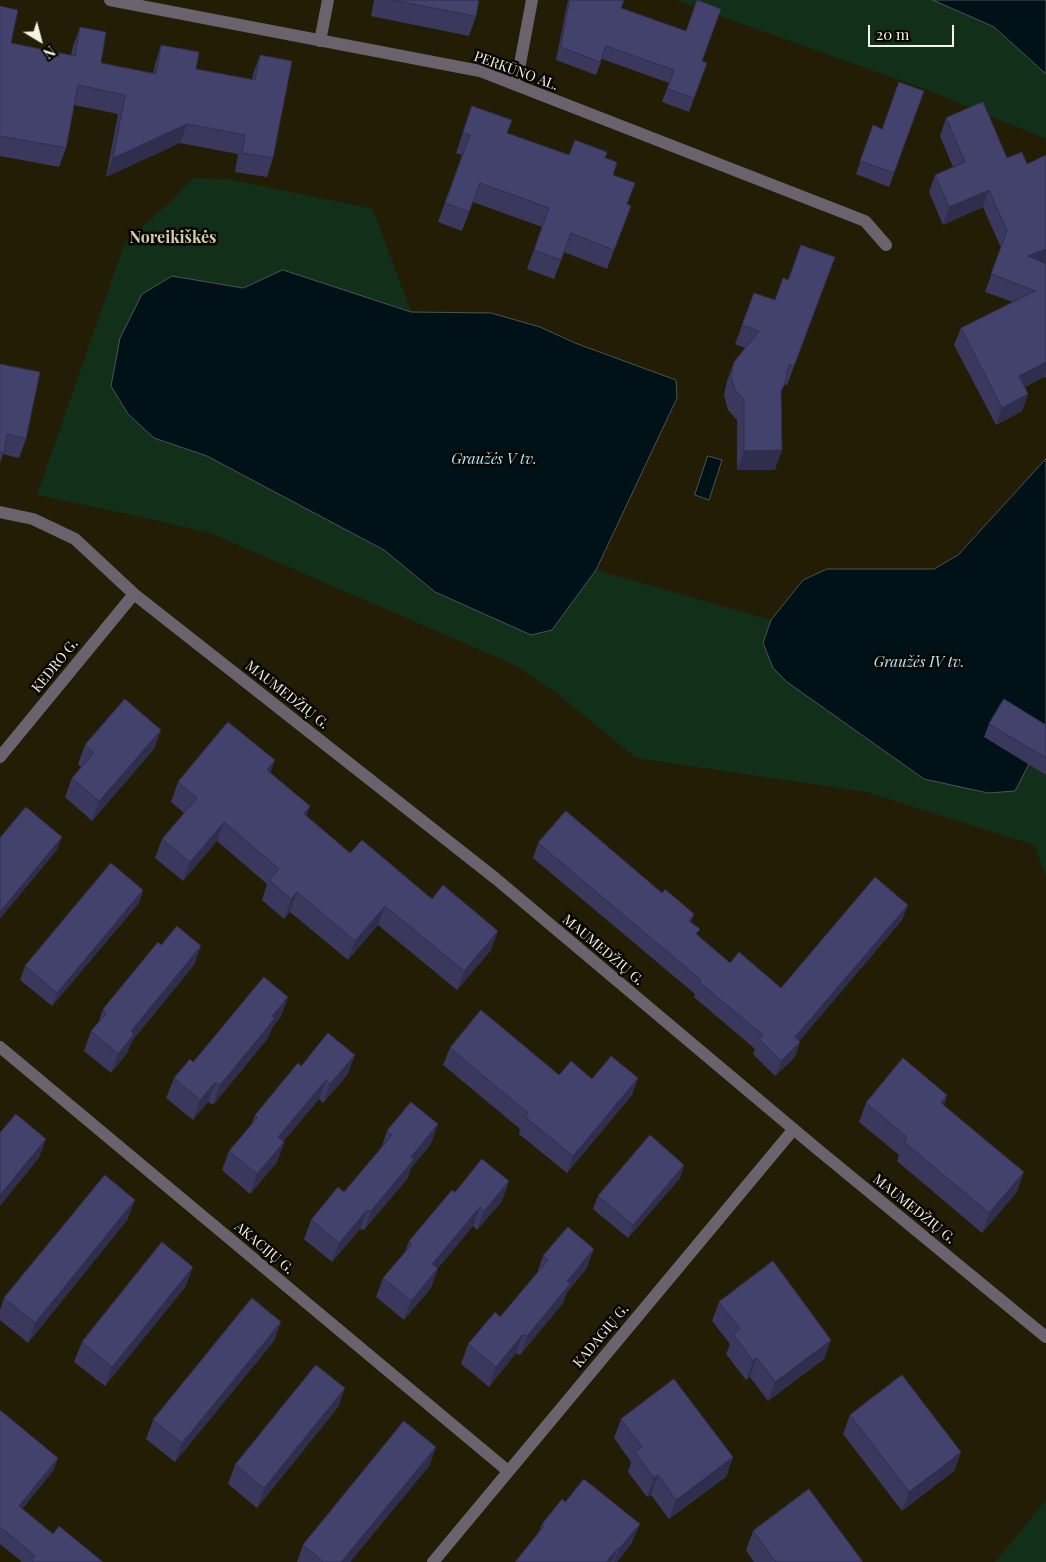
<!DOCTYPE html>
<html>
<head>
<meta charset="utf-8">
<style>
  body { margin:0 }
  #map { position:relative; width:1046px; height:1562px; overflow:hidden; background:#221d04; font-family:"Playfair Display",serif }
  canvas { display:block }
  .north { position:absolute; left:15px; top:15px; width:50px; height:50px; -webkit-text-stroke:4px #090701; paint-order:stroke; rotate:143deg; font-size:14px; font-weight:700; line-height:20px; text-align:center; color:#f6f3e4 }
  .north::after { content:''; display:block; margin:auto; width:18px; height:22px; background:#f6f3e4; clip-path:polygon(50% 0,100% 100%,50% 72%,0 100%) }
  .scale { position:absolute; left:868px; top:25px; width:86px; height:22px; box-sizing:border-box; border:2px solid #f6f3e4; border-top:0; padding-left:6px; font-size:15px; line-height:18px; white-space:nowrap; color:#f6f3e4; -webkit-text-stroke:4px #090701; paint-order:stroke }
</style>
</head>
<body>
<div id="map">
<canvas width="1046" height="1562"></canvas>
<div class="north">N</div>
<div class="scale">20 m</div>
</div>
<script>
const ctx = document.querySelector('canvas').getContext('2d');
ctx.lineJoin = 'round';
function paint(path, color) {
  ctx.fillStyle = color;
  ctx.fill(path, 'evenodd');
}
function strokePath(path, color, width, dash) {
  ctx.strokeStyle = color;
  ctx.lineWidth = width;
  ctx.lineCap = dash ? 'butt' : 'round';
  ctx.setLineDash(dash || []);
  ctx.stroke(path);
}
function label(font, color, halo, rows, align = 'center') {
  ctx.font = font + ' "Playfair Display",serif';
  ctx.lineWidth = 5;
  ctx.setLineDash([]);
  ctx.textBaseline = 'middle';
  ctx.strokeStyle = halo;
  ctx.fillStyle = color;
  for (const [text, x, y, turn = 0] of rows) {
    ctx.save();
    ctx.translate(x, y);
    ctx.rotate((+turn || 0) * Math.PI / 180);
    ctx.textAlign = isNaN(turn) ? turn : align;
    if (halo) ctx.strokeText(text, 0, 0);
    ctx.fillText(text, 0, 0);
    ctx.restore();
  }
}
paint(new Path2D(`
  M675,0H933L994,27L1046,74V139L930,91Z
  M193,178L228,179L373,209L411,312L283,270L243,288L172,276L154,438L207,456L384,550L435,592L552,630L596,570L771,620L763,643L773,668L787,682L1028,764L1046,741V876L1034,845L866,792L636,758L560,696L517,666L210,533L132,515L37,495L125,242L169,203Z
  M1046,1500V1562H995Z`), '#122f1a');
const water = new Path2D(`
  M933,0H1046V74L994,27Z
  M283,270L411,312L491,313L540,327L575,343L676,380L677,398L596,570L552,630L531,635L435,592L384,550L207,456L154,438L128,414L111,386L120,338L142,294L172,276L243,288Z
  M708,456L722,460L709,500L695,495Z
  M1046,459V741L1029,764L1015,791L988,793L924,779L787,682L773,668L763,643L771,620L803,580L827,569H934L958,555Z`);
paint(water, '#011118');
strokePath(water, '#4a5555', 1);
strokePath(new Path2D(`
  M110,0L480,71L865,221L886,245
  M320,41L328,0
  M516,85L532,0
  M0,512L33,519L75,539L134,594L495,878L816,1148L1046,1337
  M0,757L134,594
  M0,1047L508,1471
  M433,1562L793,1130`), '#6a636e', 12);
paint(new Path2D(`
  M374,0H479L476,16L469,36L371,16Z
  M568,0H624L621,8L702,61L707,63L689,112L662,102L669,83L602,59L596,75L556,60Z
  M0,6L11,43L71,55L73,46L80,27L101,63L153,73L155,64L161,45L196,69L252,80L253,74L260,55L273,158L267,177L235,172L238,154L180,143L106,177L118,114L74,105L66,148L59,167L0,156Z
  M924,91L889,187L856,174L873,125L882,129Z
  M472,106L507,133L569,155L605,158L627,204L631,206L607,269L564,252L554,279L527,269L542,227L473,202L462,231L438,222L462,155L456,153Z
  M946,118L1007,158L1027,164L1046,155V378L1044,377L1025,387L1028,394L1022,411L996,425L954,345L961,328L1013,302L985,292L1001,248L983,207L943,225L929,192L935,175L953,167L940,136Z
  M835,257L787,385L784,384L781,392L775,470H737V420L728,410L724,395L727,381L734,362L745,348L735,344L754,293L775,300L788,280Z
  M0,364L26,439L19,458L3,454L0,463Z
  M989,724L1046,725V775L984,737Z
  M161,730L154,749L92,821L65,797L72,778L81,767L78,764L85,745Z
  M270,773L307,816L350,853L491,950L457,990L378,925L348,960L290,912L284,919L262,900L267,884L217,841L183,881L155,858L162,839L184,813L171,802L178,782Z
  M538,843L662,893L694,914L691,922L698,935L730,963L781,988L908,905L902,920L799,1041L800,1042L795,1057L775,1076L753,1054L755,1049L694,997L695,994L533,858Z
  M143,890L139,903L52,1006L20,980L25,966Z
  M161,945L201,946L194,965L132,1041L127,1053L111,1073L84,1051L91,1031L98,1024L103,1009Z
  M288,997L281,1016L272,1028L268,1038L213,1105L208,1102L193,1120L166,1098L174,1078L193,1062Z
  M450,1048L559,1075L592,1079L638,1078L632,1095L567,1173L519,1134L520,1129L443,1065Z
  M301,1066L348,1074L323,1103L319,1099L283,1142H284L277,1162L250,1194L222,1170L229,1151L251,1125L255,1115Z
  M947,1095L944,1105L1017,1192L982,1233L897,1161L899,1155L859,1122L866,1103Z
  M387,1131L431,1144L411,1168L407,1179L364,1230L360,1229L332,1262L304,1239L311,1220L344,1192L381,1149Z
  M684,1165L680,1178L628,1238L593,1209L598,1196Z
  M509,1181L502,1201L477,1230L473,1226L438,1268L431,1288L404,1320L376,1297L383,1278L405,1252L409,1241Z
  M128,1219L28,1343L0,1320V1310L4,1298Z
  M543,1256L587,1268L567,1292L563,1303L520,1355L516,1353L489,1387L461,1364L468,1344L500,1317L537,1273Z
  M186,1286L105,1386L74,1362L82,1342Z
  M719,1302L831,1340L824,1359L768,1401L750,1377L746,1380L726,1354L730,1344L712,1321Z
  M281,1322L274,1341L175,1462L146,1439L153,1420Z
  M345,1388L338,1407L257,1508L228,1484L235,1465Z
  M0,1410L58,1458L53,1471L22,1509L53,1534L103,1562H22L0,1544Z
  M850,1415L961,1452L954,1471L902,1511L843,1434Z
  M621,1419L733,1457L726,1477L669,1519L651,1495L647,1497L628,1472L631,1462L614,1438Z
  M436,1447L429,1466L350,1562H297L303,1545Z
  M542,1524L632,1543L617,1562H515L539,1532Z
  M753,1531L863,1562H754L746,1550Z`), '#3a395d');
paint(new Path2D(`
  M187,124L180,143L106,177L113,158Z
  M989,190L983,207L943,225L949,207Z
  M1046,249V264L1028,256Z
  M1046,362V372L1044,377L1013,394L1019,376Z
  M1028,394L1022,411L996,425L1002,408Z
  M782,450L775,470H737L744,451Z
  M161,730L154,749L92,821L99,801Z
  M275,760L268,780L267,770Z
  M310,806L303,826L304,814Z
  M224,822L217,841L183,881L190,862Z
  M62,837L57,850L0,919V912Z
  M143,890L139,903L52,1006L57,993Z
  M297,892L290,912L284,919L291,899Z
  M908,905L902,920L790,1052L795,1037Z
  M385,906L378,925L348,960L355,941Z
  M694,914L689,929V921Z
  M498,931L491,950L457,990L464,971Z
  M201,946L194,965L132,1041L127,1053L111,1073L118,1054L131,1031Z
  M288,997L281,1016L272,1028L268,1038L213,1105L220,1085L272,1016Z
  M800,1042L795,1057L775,1076L781,1061Z
  M355,1055L348,1074L323,1103L330,1084Z
  M638,1078L632,1095L567,1173L573,1156Z
  M326,1080L319,1099L271,1156L278,1137Z
  M215,1083L208,1102L193,1120L200,1100Z
  M947,1095L940,1115L941,1103Z
  M438,1124L431,1144L411,1168L407,1179L364,1230L371,1211L411,1157Z
  M46,1139L39,1158L0,1206V1195Z
  M284,1142L277,1162L250,1194L257,1174Z
  M684,1165L680,1178L628,1238L633,1225Z
  M1024,1172L1017,1192L982,1233L989,1213Z
  M509,1181L502,1201L477,1230L484,1211Z
  M135,1200L128,1219L28,1343L35,1323Z
  M480,1207L473,1226L425,1283L432,1264Z
  M367,1210L360,1229L332,1262L339,1243Z
  M594,1249L587,1268L567,1292L563,1303L520,1355L527,1336L567,1281Z
  M193,1267L186,1286L105,1386L112,1367Z
  M438,1268L431,1288L404,1320L411,1301Z
  M281,1322L274,1341L175,1462L182,1443Z
  M523,1334L516,1353L489,1387L496,1367Z
  M831,1340L824,1359L768,1401L775,1382Z
  M757,1358L750,1377L746,1380L753,1361Z
  M345,1388L338,1407L257,1508L264,1488Z
  M436,1447L429,1466L350,1562H341Z
  M961,1452L954,1471L902,1511L909,1492Z
  M733,1457L726,1477L669,1519L676,1500Z
  M58,1458L53,1471L14,1519L19,1506Z
  M658,1475L651,1495L647,1497L654,1478Z
  M640,1524L632,1543L617,1562H614L619,1549Z
  M618,1548L612,1562H606Z`), '#2f2e4c');
const building = new Path2D(`
  M392,0H479L476,16Z
  M570,0H624L621,8L686,31L697,0L721,9L702,61L707,63L694,98L667,89L674,70L606,46L600,62L561,47Z
  M0,6L18,10L11,43L75,56L80,27L106,32L101,63L156,74L161,45L199,52L196,69L255,80L260,55L292,61L273,158L242,153L245,135L187,124L113,158L125,95L78,85L66,148L0,136Z
  M899,82L924,91L894,173L860,161L873,125L882,129Z
  M983,102L1007,158L1022,152L1027,164L1046,155V249L1028,256L1046,264V362L1019,376L1028,394L1002,408L961,328L1035,291L991,274L1007,231L989,190L949,207L935,175L965,162L946,118Z
  M472,106L512,120L507,133L569,155L575,140L607,152L605,158L617,162L613,175L635,183L627,204L631,206L614,250L571,233L561,260L534,250L549,208L480,183L469,212L445,203L470,135L463,133Z
  M801,245L835,257L794,366L789,364L784,386L781,390L782,450L744,451V400L735,390L731,376L734,362L759,331L742,325L754,293L775,300L783,278L788,280Z
  M0,364L40,372L26,439L7,434L4,453L0,452Z
  M125,699L161,730L99,801L72,778L94,753L85,745Z
  M1004,699L1046,725V758L989,724Z
  M228,722L275,760L267,770L310,806L304,814L350,853L362,840L432,899L443,885L498,931L464,971L385,906L355,941L297,892L291,899L269,880L279,869L224,822L190,862L162,839L197,798L178,782Z
  M26,807L62,837L0,912V838Z
  M566,811L662,893L665,889L694,914L689,921L700,929L696,934L730,963L739,952L781,988L875,877L908,905L795,1037L800,1042L781,1061L759,1039L763,1035L699,982L701,980L538,843Z
  M111,863L143,890L57,993L25,966Z
  M177,926L201,946L131,1031L134,1034L118,1054L91,1031L106,1014L103,1009L158,942L161,945Z
  M264,977L288,997L272,1016L275,1018L220,1085L215,1083L200,1100L174,1078L190,1059L193,1062Z
  M481,1010L559,1075L571,1061L592,1079L611,1056L638,1078L573,1156L525,1117L528,1113L450,1048Z
  M328,1033L355,1055L330,1084L326,1080L278,1137L284,1142L257,1174L229,1151L257,1118L255,1115L298,1063L301,1066Z
  M903,1058L947,1095L941,1103L1024,1172L989,1213L904,1142L907,1137L866,1103Z
  M411,1102L438,1124L411,1157L414,1159L371,1211L367,1210L339,1243L311,1220L338,1187L344,1192L392,1135L387,1131Z
  M16,1114L46,1139L0,1195V1133Z
  M650,1135L684,1165L633,1225L598,1196Z
  M482,1159L509,1181L484,1211L480,1207L432,1264L438,1268L411,1301L383,1278L411,1245L409,1241L452,1190L455,1192Z
  M105,1175L135,1200L35,1323L4,1298Z
  M568,1227L594,1249L567,1281L570,1284L527,1336L523,1334L496,1367L468,1344L495,1312L500,1317L548,1260L543,1256Z
  M162,1242L193,1267L112,1367L82,1342Z
  M773,1261L831,1340L775,1382L757,1358L753,1361L733,1334L740,1329L719,1302Z
  M252,1298L281,1322L182,1443L153,1420Z
  M316,1365L345,1388L264,1488L235,1465Z
  M902,1375L961,1452L909,1492L850,1415Z
  M674,1379L733,1457L676,1500L658,1475L654,1478L635,1452L642,1447L621,1419Z
  M0,1410L58,1458L19,1506L53,1534L59,1526L103,1562H34L32,1560L35,1556L0,1527Z
  M404,1421L436,1447L341,1562H324L303,1545Z
  M584,1479L640,1524L619,1549L618,1548L606,1562H515L544,1526L542,1524L562,1499L565,1502Z
  M809,1489L863,1562H776L753,1531Z`);
paint(building, '#43426c');
strokePath(building, '#2f2e4c', 1);
label('14px', '#f6f3e4', '#090701', [
  ["PERKŪNO AL.",516,71,20],
  ["KEDRO G.",55,666,-51],
  ["MAUMEDŽIŲ G.",287,695,38],
  ["MAUMEDŽIŲ G.",603,950,40],
  ["MAUMEDŽIŲ G.",914,1209,39],
  ["AKACIJŲ G.",264,1248,40],
  ["KADAGIŲ G.",601,1336,-50]
]);
label('italic 15px', '#b3e6fc', '#090701', [
  ["Graužės V tv.",494,459],
  ["Graužės IV tv.",919,662]
]);
label('bold 16px', '#d0cbad', '#090701', [
  ["Noreikiškės",173,238]
]);
</script>
</body>
</html>
